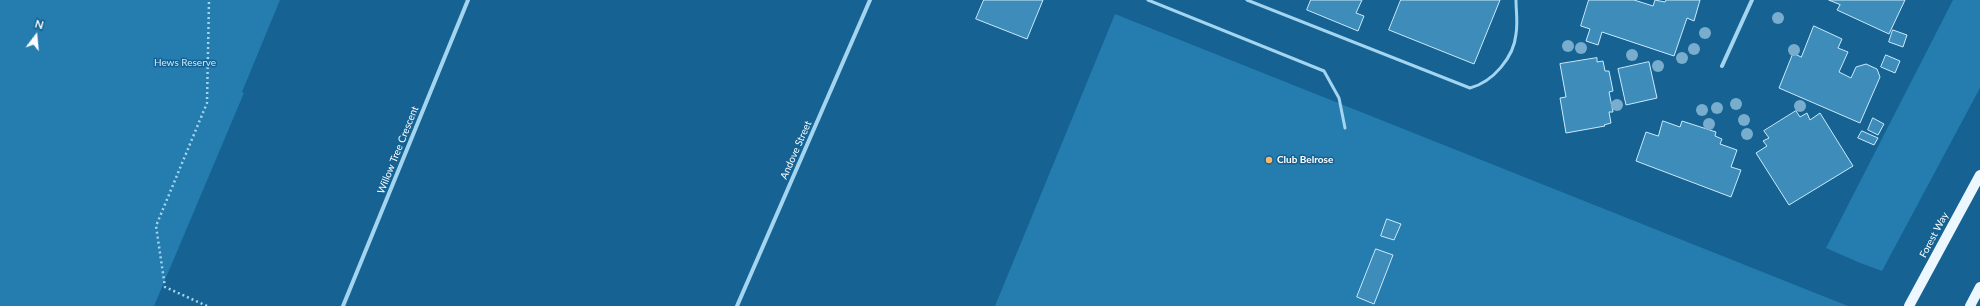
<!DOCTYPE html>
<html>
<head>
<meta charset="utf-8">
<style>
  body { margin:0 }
  #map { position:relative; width:1980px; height:306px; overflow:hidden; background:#156293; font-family:Lato,sans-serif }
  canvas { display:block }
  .north { position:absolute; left:16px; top:16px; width:40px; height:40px; -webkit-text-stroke:3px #156293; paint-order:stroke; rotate:16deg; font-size:11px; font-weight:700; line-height:16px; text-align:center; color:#fff }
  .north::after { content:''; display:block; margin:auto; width:14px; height:18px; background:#fff; clip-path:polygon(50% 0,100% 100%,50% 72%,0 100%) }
</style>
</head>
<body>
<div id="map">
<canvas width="1980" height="306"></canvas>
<div class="north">N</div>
</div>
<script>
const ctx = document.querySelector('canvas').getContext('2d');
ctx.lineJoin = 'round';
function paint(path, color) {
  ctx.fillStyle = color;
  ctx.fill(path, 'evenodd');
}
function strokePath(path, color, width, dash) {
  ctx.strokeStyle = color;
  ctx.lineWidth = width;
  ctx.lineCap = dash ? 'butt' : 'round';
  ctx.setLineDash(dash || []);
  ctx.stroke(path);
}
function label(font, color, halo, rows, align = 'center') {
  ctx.font = font + ' Lato,sans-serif';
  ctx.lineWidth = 3;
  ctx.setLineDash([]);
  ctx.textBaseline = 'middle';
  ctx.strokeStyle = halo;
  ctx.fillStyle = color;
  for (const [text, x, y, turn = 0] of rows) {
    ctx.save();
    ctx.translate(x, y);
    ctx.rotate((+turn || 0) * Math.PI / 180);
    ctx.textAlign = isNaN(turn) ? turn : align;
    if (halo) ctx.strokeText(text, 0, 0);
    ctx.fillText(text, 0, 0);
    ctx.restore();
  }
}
paint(new Path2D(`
  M0,0H280L242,92L244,93L154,306H0Z
  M1953,0H1980V88L1882,271L1860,263L1826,248Z
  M1115,14L1848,306H995Z`), '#247caf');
const building = new Path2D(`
  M984,0H1043L1027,39L976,19Z
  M1311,0H1362L1356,13L1364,16L1358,31L1307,10Z
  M1401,0H1500L1474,64L1389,30Z
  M1589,0H1634L1653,6L1655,0L1665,2L1666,0H1700L1694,21L1687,18L1674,56L1602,32L1598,45L1586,41L1590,29L1581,26Z
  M1829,0H1905L1889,34L1837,10L1840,5Z
  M1814,26L1842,39L1838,48L1848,52L1839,72L1851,78L1856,67L1866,64L1877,69L1880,77L1860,123L1779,88L1793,53L1801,57Z
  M1893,30L1907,35L1903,47L1889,42Z
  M1886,55L1900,61L1895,73L1881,67Z
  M1597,58V62L1603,61L1605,71H1609L1613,91L1609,92L1613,112H1609L1611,123L1604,125L1605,126L1566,133L1560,98L1566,97L1560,64Z
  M1649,62L1657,98L1626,105L1618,69Z
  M1796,111L1800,117L1807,113L1810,120L1820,113L1853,166L1789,205L1756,153L1767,146L1763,141L1769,138L1764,131Z
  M1873,118L1884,124L1878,135L1868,130Z
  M1663,121L1680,127L1682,121L1716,132L1715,136L1722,139L1720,144L1737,150L1731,167L1741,170L1731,197L1636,161L1646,132L1658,136Z
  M1862,131L1878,138L1874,145L1858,138Z
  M1387,219L1401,224L1394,240L1381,236Z
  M1376,249L1393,255L1374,304L1357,297Z`);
paint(building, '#3d8cba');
strokePath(building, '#caeafc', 1);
strokePath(new Path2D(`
  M207,306L165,287L156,226L207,103L209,0`), '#a3d5f1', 2.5, [2, 3]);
strokePath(new Path2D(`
  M1148,0L1324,71L1339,98L1345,128
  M1247,0L1470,88C1493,82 1514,57 1516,34C1518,23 1516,11 1516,0`), '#a3d5f1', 3);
strokePath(new Path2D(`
  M1722,66L1752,0
  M343,306L468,0
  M737,306L870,0`), '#a3d5f1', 4);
strokePath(new Path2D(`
  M1909,306L1980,175
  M1970,306L1980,287`), '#edf7ff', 10);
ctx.fillStyle = '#79adcd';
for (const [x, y] of [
  [1778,18],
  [1705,33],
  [1568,46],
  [1581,48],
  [1694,49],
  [1794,50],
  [1632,55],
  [1682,58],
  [1658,66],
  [1736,104],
  [1617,105],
  [1800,106],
  [1717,108],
  [1702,110],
  [1744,120],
  [1709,124],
  [1747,134]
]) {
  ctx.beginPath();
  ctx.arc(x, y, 6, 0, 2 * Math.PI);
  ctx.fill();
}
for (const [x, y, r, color] of [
  [1269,160,4,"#ffb663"]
]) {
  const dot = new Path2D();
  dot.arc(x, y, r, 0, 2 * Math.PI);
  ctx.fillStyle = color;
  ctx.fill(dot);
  strokePath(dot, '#156293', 1.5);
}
label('10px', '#caeafc', '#156293', [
  ["Hews Reserve",185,63]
]);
label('10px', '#fff', '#156293', [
  ["Willow Tree Crescent",398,150,-68],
  ["Andove Street",796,150,-66],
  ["Forest Way",1934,235,-62]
]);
label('bold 10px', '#fff', '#156293', [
  ["Club Belrose",1277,160]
], 'left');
</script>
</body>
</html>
